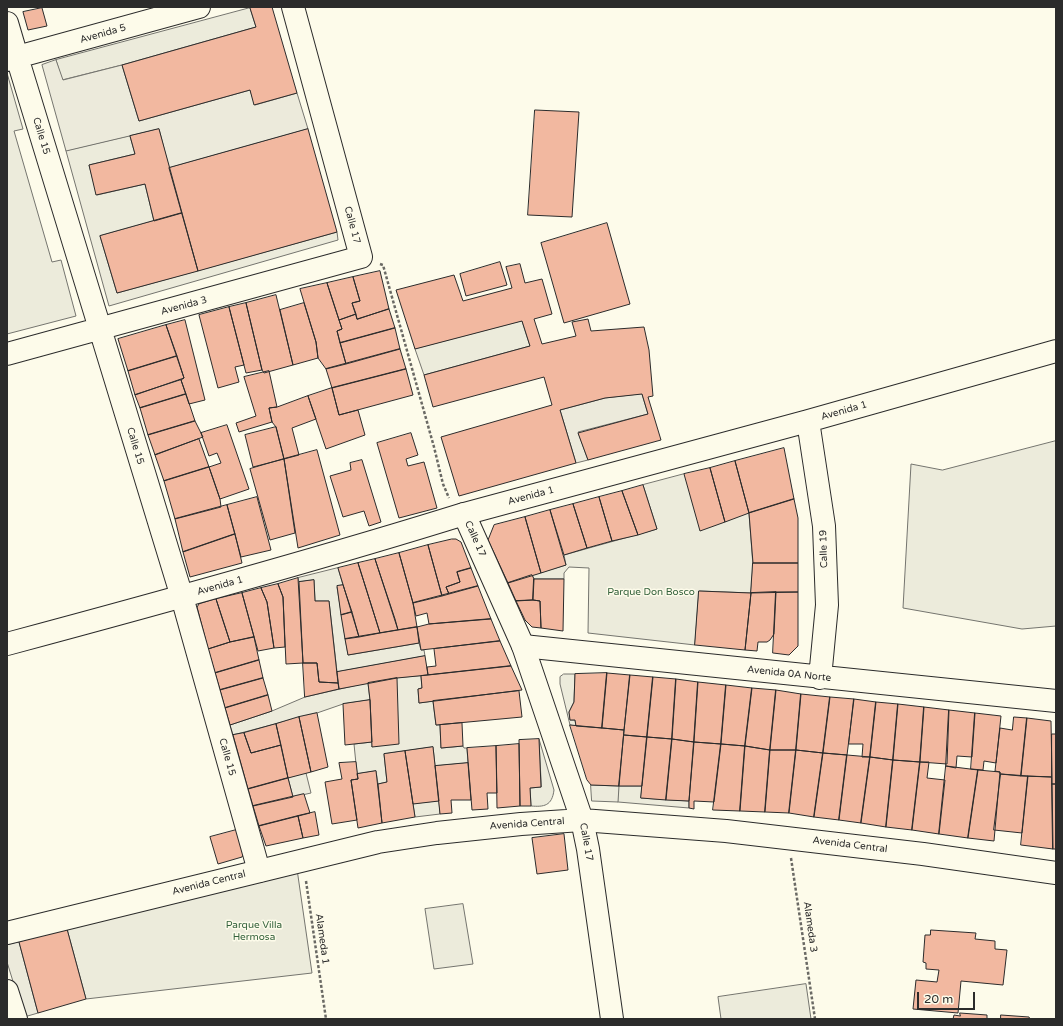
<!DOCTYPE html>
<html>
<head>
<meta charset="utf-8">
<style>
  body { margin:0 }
  #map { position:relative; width:1063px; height:1026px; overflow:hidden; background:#fdfbea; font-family:"Varela Round",sans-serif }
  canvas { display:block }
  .frame { position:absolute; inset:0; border:8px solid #2b2b2b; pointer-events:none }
  .scale { position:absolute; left:917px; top:992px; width:58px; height:18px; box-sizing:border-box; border:2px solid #2b2b2b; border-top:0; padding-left:5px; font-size:12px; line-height:14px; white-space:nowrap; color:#2b2b2b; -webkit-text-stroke:3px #fdfbea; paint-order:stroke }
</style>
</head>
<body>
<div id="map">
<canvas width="1063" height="1026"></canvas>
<div class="frame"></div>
<div class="scale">20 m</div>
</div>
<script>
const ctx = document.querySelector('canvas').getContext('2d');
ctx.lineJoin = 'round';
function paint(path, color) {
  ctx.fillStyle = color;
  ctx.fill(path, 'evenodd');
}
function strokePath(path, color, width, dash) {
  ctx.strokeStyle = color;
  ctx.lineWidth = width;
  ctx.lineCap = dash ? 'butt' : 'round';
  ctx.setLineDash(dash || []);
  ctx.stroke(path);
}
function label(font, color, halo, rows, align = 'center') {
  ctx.font = font + ' "Varela Round",sans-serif';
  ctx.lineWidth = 3;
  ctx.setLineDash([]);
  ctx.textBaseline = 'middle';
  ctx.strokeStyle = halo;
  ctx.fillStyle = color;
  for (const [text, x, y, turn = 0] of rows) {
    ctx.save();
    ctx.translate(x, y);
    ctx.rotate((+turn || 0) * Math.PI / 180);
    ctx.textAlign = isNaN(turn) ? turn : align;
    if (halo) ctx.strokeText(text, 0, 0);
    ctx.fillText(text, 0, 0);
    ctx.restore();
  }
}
const green = new Path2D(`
  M250,8L256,27L122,65L62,80L56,60Z
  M7,73L23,129L14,131L52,262L61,260L76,316L7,334Z
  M130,136L135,154L89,165L97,195L145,184L154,221L100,236L117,293L337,232L338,240L109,306L66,151Z
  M522,321L530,346L424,375L415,349Z
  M1056,441V626L1022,629L903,608L911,464L942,470Z
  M684,474L749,513L753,566L751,593L699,591L695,645L588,633L589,568L569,567L564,573V579H534L532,575L566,565L564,555L657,529L643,485Z
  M338,568L343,585L337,587L348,655L419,643L421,650H424L425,656L337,672L329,601H315L314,580L299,582L298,578Z
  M564,674H575L574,702L569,712L570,720H575L576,726L570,725L560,684V677Z
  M421,676L422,688L418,689L419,703L433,701L436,725H440L441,748L463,746L464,748H467L468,763L435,766L433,747L384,754L387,782L378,784L376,771L357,774L354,744L372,742V747L397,678Z
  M368,683L370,700L343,704L317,713L233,735L230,725L272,711L305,697Z
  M539,739L554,790C552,806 544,807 531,806L530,788L541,787Z
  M306,773L311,793L293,797L288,778Z
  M619,786H642L641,798L689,801V808L618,802Z
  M439,801L440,814L415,817L413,804Z
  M297,869L312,973L86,999L67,929Z
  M463,904L473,964L434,969L425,909Z
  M806,984L811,1019H721L718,997Z`);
paint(green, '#ecebdb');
strokePath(green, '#74746e', 1);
const parking = new Path2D(`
  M56,60L63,80L122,65L139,121L250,90L255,105L297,93L308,129L169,168L159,129L66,151L42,65Z
  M642,394L648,414L578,432L588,460L576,463L560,410L605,398Z
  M591,785L619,786L618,802L592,801Z
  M19,942L38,1013L24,1017L7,962V945Z`);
paint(parking, '#eceadb');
strokePath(parking, '#74746e', 1);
const building = new Path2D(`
  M253,7H272L297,93L254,105L250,90L139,121L122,65L256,27L250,8Z
  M42,8L47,26L28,30L23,12Z
  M535,110L579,112L572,217L528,215Z
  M159,129L182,213L154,221L145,184L96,195L89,165L135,154L130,136Z
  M308,129L337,232L198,271L169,168Z
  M182,213L198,271L117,293L100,236Z
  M607,223L630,304L564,323L541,243Z
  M500,262L507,285L466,296L460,274Z
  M520,264L525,283L542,279L552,314L534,319L542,344L576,336L572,322L588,319L591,331L644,327L649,350L653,396L648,397L661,440L588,460L578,433L648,414L642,394L605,398L560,410L576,463L459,496L441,437L552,405L544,377L433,407L424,375L530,346L522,321L415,349L396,290L454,275L463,301L512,288L506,267Z
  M380,271L389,309L357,319L352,303L360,301L353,277Z
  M353,277L360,301L352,303L356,314L339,320L327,283Z
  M327,283L342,329L337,331L346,364L326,369L318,358L316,342L300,289Z
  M276,295L293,365L264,373L262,370L246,303Z
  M246,303L262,370L246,373L229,307Z
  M304,303L316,342L318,358L293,365L280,310Z
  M229,307L244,365L235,367L239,382L218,388L199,315Z
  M389,309L395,328L340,343L337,331L342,329L339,320L356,314L357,319Z
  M185,320L205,400L189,404L181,380L184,378L166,325Z
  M166,325L177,356L128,371L118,339Z
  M395,328L400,349L346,364L340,343Z
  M400,349L406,369L332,388L326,369Z
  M177,356L184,378L135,395L128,371Z
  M406,369L413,395L339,415L332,388Z
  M269,371L277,407L269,408L272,422L239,432L236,423L256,416L244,377Z
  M181,380L186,394L140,408L135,395Z
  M332,388L339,415L358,410L365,435L326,449L308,396Z
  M186,394L195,421L148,435L140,408Z
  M308,396L316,419L292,428L299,455L284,459L276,427L272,422L269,408L277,407Z
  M195,421L203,437L155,455L148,435Z
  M227,425L249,489L220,499L209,467L221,463L217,453L209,456L201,433Z
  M276,427L284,459L253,467L245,435Z
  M411,433L418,455L406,459L408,466L424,462L437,508L399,518L377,443Z
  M199,439L209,467L164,481L155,455Z
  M784,448L794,499L749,513L735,461Z
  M317,450L340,535L298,548L284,459Z
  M284,459L295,533L270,540L250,469Z
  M362,460L381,522L369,526L364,511L343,517L330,476L351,470L350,463Z
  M735,461L749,513L725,522L710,468Z
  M209,467L220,499L221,507L175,519L164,481Z
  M710,468L725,522L700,531L684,474Z
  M643,485L657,529L638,535L622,491Z
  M622,491L638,535L612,541L599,497Z
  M257,497L271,550L241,557L227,505Z
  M599,497L612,541L587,548L573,504Z
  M794,499L798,518V563H753L749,513Z
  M573,504L587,548L564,555L550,510Z
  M227,505L235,534L183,552L175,519Z
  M550,510L566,565L541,573L525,517Z
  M525,517L541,573L508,583L488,540L494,525Z
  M235,534L242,563L190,577L183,552Z
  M452,539H456L461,542L471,568L457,572L460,582L446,587L449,594L442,596L428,545Z
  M428,545L442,596L413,603L399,553Z
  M399,553L413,603L417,627L398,630L375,559Z
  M375,559L395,619L398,630L380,633L358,563Z
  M358,563L380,633L359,637L338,568Z
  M753,563H798V592L751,593Z
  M471,568L478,586L449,594L446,587L460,582L457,572Z
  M532,575L534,579L533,600L516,601L508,583Z
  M298,578L303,663L286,664L283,597L278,584Z
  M534,579H564L563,631L541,628L540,601L533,600Z
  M314,580L315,601H329L338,683L319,682L317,663H303L299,582Z
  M278,584L283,597L285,647L274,648L267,602L261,588Z
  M343,585L352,612L341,615L337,586Z
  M478,586L491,619L429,624L427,613L416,616L413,603Z
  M261,588L267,602L274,648L258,651L242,593Z
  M699,591L751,593L745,650L695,645Z
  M776,592L774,634L770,640L767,642H758L757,651L745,650L751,593Z
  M776,592H798V646L789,655L773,653Z
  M242,593L254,637L230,642L216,599Z
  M216,599L230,642L208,649L197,607L199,604Z
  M533,600L540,601L541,628L532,627L525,620L516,601Z
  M352,612L359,637L345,639L341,615Z
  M491,619L500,641L421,650L417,627L429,624Z
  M417,627L419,643L348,655L345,639Z
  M254,637L259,660L215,673L208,649L230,642Z
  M500,641L511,666L428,675L427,667L436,666L434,649Z
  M425,656L428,675L397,678L339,689L337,672Z
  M259,660L263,678L220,690L215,673Z
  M303,663H317L319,682L338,683L339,689L305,697Z
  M511,666L522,690L419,703L418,689L422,688L421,676Z
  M607,673L630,675L624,730L602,728Z
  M607,673L602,728L576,726L575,720H570L569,712L574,702L575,674Z
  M630,675L653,677L647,737L624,735Z
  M653,677L676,679L672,739L647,737Z
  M263,678L268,695L225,708L220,690Z
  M397,678L399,744L372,747L370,700L368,683Z
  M676,679L698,682L694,742L672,739Z
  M698,682L726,685L721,744L694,742Z
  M726,685L752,688L745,746L721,744Z
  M752,688L776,690L770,750L745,746Z
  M776,690L801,694L796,750H770Z
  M519,691L522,717L436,725L433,701Z
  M801,694L830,697L823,753L796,750Z
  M268,695L272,711L230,725L225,708Z
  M830,697L854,699L847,755L823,753Z
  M854,699L876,702L870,757H862L863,744H849Z
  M370,700L372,742L345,745L343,704Z
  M876,702L898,704L893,760L870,757Z
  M898,704L924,707L920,762L893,760Z
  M924,707L949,710L947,764L920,762Z
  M949,710L975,713L972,757L957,756L956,768L946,766Z
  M317,713L328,767L311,772L299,717Z
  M975,713L1001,716L996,763L984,761L983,770L971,769Z
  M299,717L311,772L288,778L276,724Z
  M1014,717L1027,718L1021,776L1000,774V772L995,771L1000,728L1012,730Z
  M1027,718L1051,721L1052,777L1021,776Z
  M462,723L463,746L441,748L440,725Z
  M276,724L281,745L251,753L244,733Z
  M570,725L624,730L619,786L591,785L587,780Z
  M244,733L251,753L281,745L288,778L248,789L233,735Z
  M1052,734H1056V784H1052Z
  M624,735L647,737L642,786H619Z
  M647,737L672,739L666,800L641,798Z
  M539,739L541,787L530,788L531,806H520L519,740Z
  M672,739L694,742L689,801L666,800Z
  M694,742L721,744L714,802L694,801V809L689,808V801Z
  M519,744L520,806L497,808L496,746Z
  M721,744L745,746L740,811L713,810Z
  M496,746L497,793H487L488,809L472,810L467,748Z
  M745,746L770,750L765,812L740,811Z
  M433,747L439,801L413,804L405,751Z
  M770,750H796L789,813L765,812Z
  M796,750L823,753L814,817L789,813Z
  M405,751L415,817L382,823L378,784L387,782L384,754Z
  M823,753L847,755L839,820L814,817Z
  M847,755L870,757L861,823L839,820Z
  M870,757L893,760L886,827L861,823Z
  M893,760L920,762L912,830L886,827Z
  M356,762L358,779L351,780L357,820L332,824L325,782L342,779L339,763Z
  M920,762H929L927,778L945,780L939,834L912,830Z
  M468,763L471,800H451L452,813L440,814L435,766Z
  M946,766L978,770L968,838L939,834Z
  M978,770L1000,772L994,841L968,838Z
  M376,771L382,823L358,828L351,780L358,779L357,774Z
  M1001,774L1028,776L1022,833L994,830Z
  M1028,776L1052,777L1053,849L1021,845Z
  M288,778L293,797L253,806L248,789Z
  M1052,784H1056V849H1053Z
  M304,794L310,813L259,826L253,806Z
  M315,812L319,835L303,838L298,816Z
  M298,816L303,838L266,846L259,826Z
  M240,829L246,850L242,857L218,864L210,837Z
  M564,834L568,870L537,874L532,838Z
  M67,929L86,999L38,1013L19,942Z
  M931,930L976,933L975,939L995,941V949L1007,950L1003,985L961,981L958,1013L913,1009L916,980L937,982L939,970L926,969V963L923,962L925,935H930Z
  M960,1013L987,1015V1019H953L954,1015L960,1016Z
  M1001,1015L1029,1017L1030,1019H1001Z`);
paint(building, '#f2b8a0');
strokePath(building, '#2b2b2b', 1);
const minor = new Path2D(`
  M199,7L17,57L182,597L259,871
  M7,354L361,257L293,7
  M808,421L824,526L827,605L820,678
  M464,514L808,421L1056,351
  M523,646L1056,701
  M582,820L588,849L612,1019
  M7,991L16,1019`);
const major = new Path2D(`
  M7,23L17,57L7,60
  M7,644C160,603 313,561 464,514L523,646L582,820
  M7,933L378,842L437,833L521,824L582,820L726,831L923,854L1056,873`);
strokePath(minor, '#2b2b2b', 24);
strokePath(major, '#2b2b2b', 24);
strokePath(new Path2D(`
  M380,264L383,265L434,447L443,484L449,498
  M791,858L815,1019
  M306,881L326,1019`), '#6a6964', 2.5, [3, 2]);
strokePath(minor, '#fdfbea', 22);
strokePath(major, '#fdfbea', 22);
label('10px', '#2b2b2b', '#fdfbea', [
  ["Avenida 5",103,34,-16],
  ["Calle 15",41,136,73],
  ["Calle 17",352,225,75],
  ["Avenida 3",184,306,-15],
  ["Avenida 1",844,411,-16],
  ["Calle 15",135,446,73],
  ["Avenida 1",531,496,-15],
  ["Calle 17",475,539,66],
  ["Calle 19",824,549,-92],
  ["Avenida 1",220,586,-16],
  ["Avenida 0A Norte",789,674,6],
  ["Calle 15",227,757,74],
  ["Avenida Central",527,824,-4],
  ["Calle 17",586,842,80],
  ["Avenida Central",850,845,7],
  ["Avenida Central",209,883,-14],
  ["Alameda 3",810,927,82],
  ["Alameda 1",322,939,82]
]);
label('10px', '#34623c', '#fdfbea', [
  ["Parque Don Bosco",651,592],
  ["Parque Villa",254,925],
  ["Hermosa",254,937]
]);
</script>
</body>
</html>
